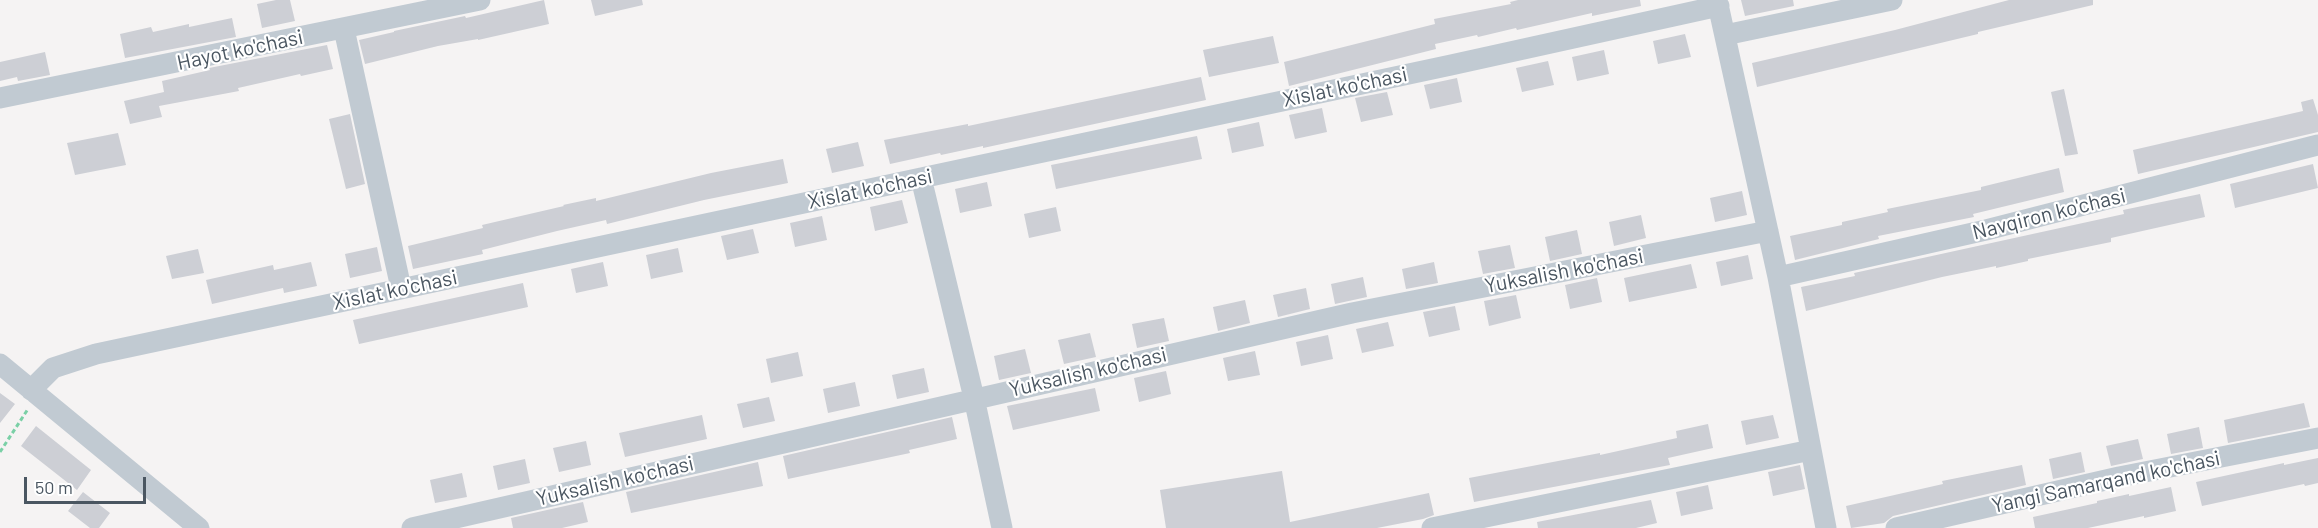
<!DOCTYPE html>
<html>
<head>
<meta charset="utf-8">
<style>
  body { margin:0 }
  #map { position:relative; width:2318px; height:528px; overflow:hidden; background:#f5f3f3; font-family:Barlow,sans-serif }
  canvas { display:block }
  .scale { position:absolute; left:24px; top:477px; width:122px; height:27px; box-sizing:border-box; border:3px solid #4a5661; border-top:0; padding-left:8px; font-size:18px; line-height:21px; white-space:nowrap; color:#4a5661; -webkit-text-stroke:4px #fff; paint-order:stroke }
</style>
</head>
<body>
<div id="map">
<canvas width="2318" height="528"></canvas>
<div class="scale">50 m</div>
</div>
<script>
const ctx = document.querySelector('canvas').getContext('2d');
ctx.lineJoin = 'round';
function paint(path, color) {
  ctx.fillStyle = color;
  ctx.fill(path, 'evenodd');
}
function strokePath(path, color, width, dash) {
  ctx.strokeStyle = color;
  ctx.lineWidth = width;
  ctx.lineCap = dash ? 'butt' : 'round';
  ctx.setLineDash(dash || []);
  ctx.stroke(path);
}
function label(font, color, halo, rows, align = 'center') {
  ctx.font = font + ' Barlow,sans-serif';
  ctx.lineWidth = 4.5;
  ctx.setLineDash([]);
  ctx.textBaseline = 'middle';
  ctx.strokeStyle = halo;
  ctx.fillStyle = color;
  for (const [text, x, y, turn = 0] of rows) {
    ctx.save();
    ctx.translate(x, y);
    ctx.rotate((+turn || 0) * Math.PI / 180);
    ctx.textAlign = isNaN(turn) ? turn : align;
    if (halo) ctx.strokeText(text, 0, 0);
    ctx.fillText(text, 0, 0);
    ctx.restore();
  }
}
paint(new Path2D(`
  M276,0H290L295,21L262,28L257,4Z
  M544,0L549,24L478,40V39L438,46L365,64L359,40L394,32V31L465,16L466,18Z
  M591,0H642L643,5L595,16Z
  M1518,0H1640L1641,6L1592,16V13L1517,30L1516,28L1478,37L1477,35L1435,44L1436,49L1289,86L1284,62L1435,24L1434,19L1511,4L1510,2Z
  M1741,0H1793L1794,6L1745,16Z
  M2009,0H2093V5L1978,32V34L1757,87L1752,63L1895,30Z
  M232,18L236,37L125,58L120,34L151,27L153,32L189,24V27Z
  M1685,34L1691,57L1658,64L1653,41Z
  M1273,36L1279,63L1209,77L1203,50Z
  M327,45L333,69L301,76L300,74L238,88L239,91L159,106L162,117L130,124L124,101L164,92L162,81L210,70L209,68Z
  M1604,50L1609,74L1577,81L1572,57Z
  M45,52L50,75L18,81L17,77L0,81V62Z
  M1548,61L1554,85L1522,92L1516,68Z
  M1201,77L1206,100L983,148V146L941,155L940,153L890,164L884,140L968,124V126Z
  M1457,78L1462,102L1430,109L1424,85Z
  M2064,89L2078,154L2065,156L2051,92Z
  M1387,92L1393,115L1361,122L1355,98Z
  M2313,99L2318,115V132L2138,174L2133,150L2303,111L2301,102Z
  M1322,108L1327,132L1295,139L1289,115Z
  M350,114L365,184L346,189L329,119Z
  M1259,122L1264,146L1232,153L1227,129Z
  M118,133L126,165L75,175L67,143Z
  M1197,136L1202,159L1056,189L1051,165Z
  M858,142L864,166L832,173L826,149Z
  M783,159L788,183L704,200L607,224L606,220L557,231L482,250L483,254L413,269L408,246L483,228L482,225L564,206L563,205L596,198V201L711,173Z
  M2313,164L2318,188L2235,208L2230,184Z
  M2059,168L2064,192L1973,214L1974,217L1878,236L1879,239L1795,260L1790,236L1842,225V222L1888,212L1887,209L1981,190V187Z
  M987,182L992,206L960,213L955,189Z
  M1742,191L1747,215L1715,222L1710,198Z
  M2200,194L2205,217L2111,238V242L2028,259V261L1996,268V266L1942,277L1806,311L1801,287L1855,276L1854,273L1909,261L2124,214L2123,210Z
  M902,200L908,223L875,231L870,207Z
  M1056,207L1061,231L1029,238L1024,214Z
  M1641,215L1646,238L1614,246L1609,222Z
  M822,216L827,240L795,247L790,223Z
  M753,229L759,253L727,260L721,236Z
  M1577,230L1582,254L1550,261L1545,237Z
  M1510,245L1515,268L1483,274L1478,251Z
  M377,247L382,271L350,278L345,254Z
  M678,248L683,272L651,279L646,255Z
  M198,249L204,273L172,279L166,256Z
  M1748,255L1753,279L1721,286L1716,262Z
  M311,262L317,286L284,293L283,288L212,304L206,280L273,265L274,270Z
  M603,262L608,286L576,293L571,269Z
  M1434,262L1438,283L1406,289L1402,269Z
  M1691,264L1697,288L1629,302L1624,278Z
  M1363,277L1367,297L1335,304L1331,284Z
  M1597,278L1602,302L1570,309L1565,285Z
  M523,283L528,307L359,344L353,320Z
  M1306,288L1310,309L1278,317L1273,295Z
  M1516,295L1521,318L1489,326L1484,301Z
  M1245,300L1250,323L1218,331L1213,307Z
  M1455,306L1460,330L1429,337L1423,312Z
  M1164,318L1169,341L1137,348L1132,324Z
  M1388,322L1394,346L1362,353L1356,329Z
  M1090,333L1096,357L1064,364L1058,340Z
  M1328,335L1333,359L1301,366L1296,342Z
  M1025,349L1031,373L999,380L994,356Z
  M1255,351L1260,375L1228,381L1223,358Z
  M798,352L803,376L771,383L766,359Z
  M924,368L929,392L897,399L892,375Z
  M1166,371L1171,394L1139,402L1134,378Z
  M855,382L860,406L828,413L823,389Z
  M1095,388L1100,411L1013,430L1007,406Z
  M0,393L15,404L0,423Z
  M769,397L775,421L743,428L737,404Z
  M2304,403L2310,427L2228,443L2224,420Z
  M702,415L707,439L625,457L619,433Z
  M1773,415L1779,438L1746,445L1741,421Z
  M952,417L957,439L909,450L910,453L788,479L783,456Z
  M1708,424L1713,448L1668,458L1670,465L1474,502L1469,478L1600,453V455L1677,438L1676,431Z
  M36,426L91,470L77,490L21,446Z
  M2199,427L2203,448L2171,454L2167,434Z
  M2138,439L2143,459L2111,466L2106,446Z
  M586,441L591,465L559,472L553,448Z
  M2081,452L2085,472L2053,479L2049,459Z
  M2318,458V483L2305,486L2304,484L2202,506L2196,482L2284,463V465Z
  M525,459L530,483L498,490L493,466Z
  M758,462L763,486L631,513L626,492Z
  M1800,465L1805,489L1773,496L1768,472Z
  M2022,465L2026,485L1893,516L1884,523L1851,528L1846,506L1943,484L1942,481Z
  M1282,471L1290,522L1429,493L1434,515L1423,519L1377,528H1166L1160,490Z
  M462,473L467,497L435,503L430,480Z
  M1708,485L1713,509L1681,516L1676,492Z
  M2171,487L2176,511L2144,518V516L2088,528H2035L2033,517L2097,503V501L2129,494V496Z
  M83,492L110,513L99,528H90L68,511Z
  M1651,500L1657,523L1636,528H1538L1537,522Z
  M583,502L588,522L562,528H513L511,518Z`), '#cdcfd5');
strokePath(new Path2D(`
  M0,452L28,409`), '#7ad0a6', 3, [4.5, 3]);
strokePath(new Path2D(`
  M1717,0L1778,277L1826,528
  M344,29L401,288
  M1725,35L1892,0
  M0,98L480,0
  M921,178L974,398L1002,528
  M1778,277L1986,230L2318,145
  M0,364L199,528
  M31,390L53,368L96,354L1451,65L1719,6
  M412,528L1352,313L1768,231
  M1432,528L1811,450
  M1896,528L2119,477L2318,438`), '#c1cad2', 21);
label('21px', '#4a5661', '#fff', [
  ["Hayot ko'chasi",240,50,-12],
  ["Xislat ko'chasi",1345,87,-12],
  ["Xislat ko'chasi",870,189,-12],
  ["Navqiron ko'chasi",2049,214,-14],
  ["Yuksalish ko'chasi",1564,271,-11],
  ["Xislat ko'chasi",395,290,-12],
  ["Yuksalish ko'chasi",1088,372,-13],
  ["Yuksalish ko'chasi",615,481,-13],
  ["Yangi Samarqand ko'chasi",2106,482,-12]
]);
</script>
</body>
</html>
